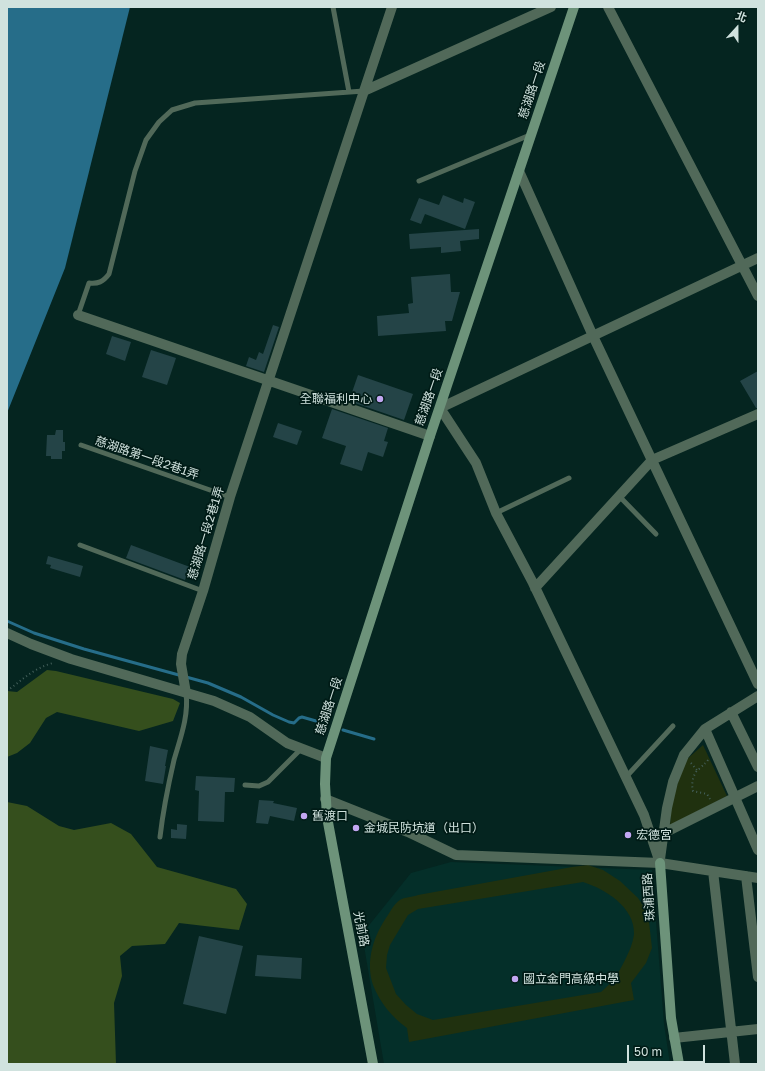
<!DOCTYPE html>
<html>
<head>
<meta charset="utf-8">
<style>
  body { margin:0 }
  #map { position:relative; width:765px; height:1071px; overflow:hidden; background:#052520; font-family:"Golos Text","Noto Sans TC",sans-serif }
  canvas { display:block }
  .frame { position:absolute; inset:0; border:8px solid #d0e2de; pointer-events:none }
  .north { position:absolute; left:717px; top:8px; width:40px; height:40px; -webkit-text-stroke:3px #001b16; paint-order:stroke; rotate:21deg; font-size:11px; font-weight:700; line-height:16px; text-align:center; color:#d0e2de }
  .north::after { content:''; display:block; margin:auto; width:14px; height:18px; background:#d0e2de; clip-path:polygon(50% 0,100% 100%,50% 72%,0 100%) }
  .scale { position:absolute; left:627px; top:1045px; width:78px; height:18px; box-sizing:border-box; border:2px solid #d0e2de; border-top:0; padding-left:5px; font-size:12px; line-height:14px; white-space:nowrap; color:#d0e2de; -webkit-text-stroke:3px #001b16; paint-order:stroke }
</style>
</head>
<body>
<div id="map">
<canvas width="765" height="1071"></canvas>
<div class="frame"></div>
<div class="north">北</div>
<div class="scale">50 m</div>
</div>
<script>
const ctx = document.querySelector('canvas').getContext('2d');
ctx.lineJoin = 'round';
function paint(path, color) {
  ctx.fillStyle = color;
  ctx.fill(path, 'evenodd');
}
function strokePath(path, color, width, dash) {
  ctx.strokeStyle = color;
  ctx.lineWidth = width;
  ctx.lineCap = dash ? 'butt' : 'round';
  ctx.setLineDash(dash || []);
  ctx.stroke(path);
}
function label(font, color, halo, rows, align = 'center') {
  ctx.font = font + ' "Golos Text","Noto Sans TC",sans-serif';
  ctx.lineWidth = 3.5;
  ctx.setLineDash([]);
  ctx.textBaseline = 'middle';
  ctx.strokeStyle = halo;
  ctx.fillStyle = color;
  for (const [text, x, y, turn = 0] of rows) {
    ctx.save();
    ctx.translate(x, y);
    ctx.rotate((+turn || 0) * Math.PI / 180);
    ctx.textAlign = isNaN(turn) ? turn : align;
    if (halo) ctx.strokeText(text, 0, 0);
    ctx.fillText(text, 0, 0);
    ctx.restore();
  }
}
paint(new Path2D(`
  M451,862L652,870L664,1024L670,1064H384L362,934L411,873Z`), '#042f29');
paint(new Path2D(`
  M703,745L727,796L670,826L671,809L676,788L686,760Z
  M588,865L603,870L620,881L638,898L648,913L652,948L646,963L631,983L634,1000L409,1042L407,1028C392,1017 380,1003 373,985C365,960 374,935 388,915C391,910 395,903 400,900C404,897 413,897 418,895L572,867ZM583,882C605,889 635,907 634,934C633,943 629,952 625,960C618,974 613,982 601,992L433,1020L417,1014L406,1005L396,994L386,968L387,955L390,945L408,915L418,909Z`), '#20310f');
paint(new Path2D(`
  M47,670L56,671L173,699L180,703L173,721L139,731L57,712L46,718L30,743L17,753L7,757V691L17,692Z
  M7,802L27,806L59,826L74,830L111,823L131,834L157,867L236,889L247,904L239,930L179,923L165,944L132,946L120,956L122,976L114,1003L116,1064H7Z`), '#354f1d');
paint(new Path2D(`
  M7,7H130L65,268L7,413Z`), '#266d89');
strokePath(new Path2D(`
  M7,621L34,633L84,649L208,683L241,697L273,715L289,722L294,723L299,718L302,717L323,723
  M343,730L374,739`), '#266d89', 3);
paint(new Path2D(`
  M443,195L463,203L464,198L475,202L465,229L425,214L421,224L410,220L419,198L439,205Z
  M479,229V239L460,241L461,251L441,253V247L410,249L409,234Z
  M450,274L451,292H460L452,321H445L446,331L378,336L377,316L409,313L408,304L413,303L411,277Z
  M273,325L279,327L264,372L246,366L249,357L256,360L259,352L263,354Z
  M112,336L131,342L125,361L106,354Z
  M151,350L176,358L167,385L142,377Z
  M758,371V408H756L740,381Z
  M358,375L413,394L404,420L349,401Z
  M332,409L388,428L384,441L388,442L383,457L368,452L362,471L340,464L346,446L322,438Z
  M278,423L302,431L297,445L273,437Z
  M56,430H63V442H65V451H62V459H51V456H46L47,435H55Z
  M131,545L190,567L185,580L126,558Z
  M48,556L83,566L80,577L50,568L51,565L46,564Z
  M150,746L168,750L165,766H166L163,784L145,781Z
  M196,776L235,778L234,792H225L224,822L198,821L199,791L195,790Z
  M259,800L274,801L273,803L297,808L294,821L270,816L268,824L256,823Z
  M177,824L187,825L186,839L171,838V829L177,830Z
  M199,936L243,946L226,1014L183,1004Z
  M257,955L302,958L301,979L255,976Z`), '#244447');
strokePath(new Path2D(`
  M7,691C22,680 34,668 53,663
  M708,760C705,764 703,765 699,769C693,773 691,784 693,791L707,794L710,799
  M691,763L697,770`), '#44605b', 2, [1, 3]);
strokePath(new Path2D(`
  M333,7L349,92
  M419,181L530,135
  M78,315L89,283C98,284 103,282 109,274L135,171L146,140L159,122L172,110L195,103L364,91
  M81,445L230,497
  M619,496L656,534
  M496,513L569,478
  M80,545L203,591
  M626,777L673,726
  M245,785L259,786L268,782L301,749
  M160,837C163,811 168,786 174,760C180,739 189,716 186,693`), '#516959', 5);
strokePath(new Path2D(`
  M608,7L758,296
  M364,91L392,7
  M519,171L593,336L758,684
  M78,315L430,436
  M535,588L652,460L758,414
  M7,633L31,644L71,659L214,701L250,717L287,743L326,758
  M186,693L181,664L182,654L203,591L230,497L364,91L551,7
  M731,712L758,767
  M705,729L758,850
  M325,799L408,832L456,855L660,863L758,878
  M664,833L758,786
  M660,859L667,808L673,782L684,755L705,729L758,696
  M660,863L644,815L533,583L496,513L476,463L440,408L758,258
  M713,871L735,1064
  M746,876L758,977
  M674,1038L758,1029`), '#516959', 10);
strokePath(new Path2D(`
  M660,863L671,1018L679,1064
  M373,1064L327,817L325,784L326,758L430,436L574,7`), '#6d937a', 10);
for (const [x, y, r, color] of [
  [380,399,4,"#c2a7f2"],
  [304,816,4,"#c2a7f2"],
  [356,828,4,"#c2a7f2"],
  [628,835,4,"#c2a7f2"],
  [515,979,4,"#c2a7f2"]
]) {
  const dot = new Path2D();
  dot.arc(x, y, r, 0, 2 * Math.PI);
  ctx.fillStyle = color;
  ctx.fill(dot);
  strokePath(dot, '#001b16', 1.5);
}
label('12px', '#d0e2de', '#001b16', [
  ["慈湖路一段",532,90,-72],
  ["慈湖路一段",429,397,-71],
  ["慈湖路第一段2巷1弄",147,458,19],
  ["慈湖路一段2巷1弄",206,533,-73],
  ["慈湖路一段",329,706,-72],
  ["珠浦西路",649,897,-94],
  ["光前路",361,929,79]
]);
label('12px', '#d0e2de', '#001b16', [
  ["全聯福利中心",372,399,"right"],
  ["舊渡口",312,816],
  ["金城民防坑道（出口）",364,828],
  ["宏德宮",636,835],
  ["國立金門高級中學",523,979]
], 'left');
</script>
</body>
</html>
